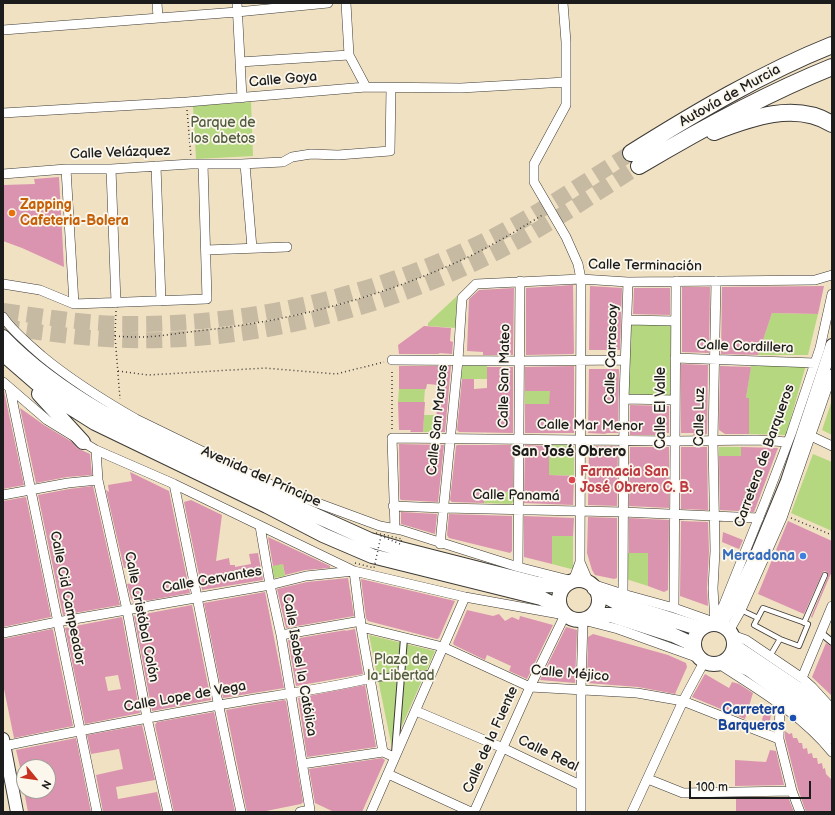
<!DOCTYPE html>
<html>
<head>
<meta charset="utf-8">
<style>
  body { margin:0 }
  #map { position:relative; width:835px; height:815px; overflow:hidden; background:#f1e1c3; font-family:"Balsamiq Sans",sans-serif }
  canvas { display:block }
  .frame { position:absolute; inset:0; border:4px solid #1c1c1c; pointer-events:none }
  .north { position:absolute; left:16px; top:759px; width:40px; height:40px; box-sizing:border-box; background:#fbf7ec; border:1px solid #a29f99; border-radius:50%; rotate:119deg; font-size:11px; font-weight:700; line-height:16px; text-align:center; color:#1c1c1c }
  .north::after { content:''; display:block; margin:auto; width:14px; height:18px; background:#c8321e; clip-path:polygon(50% 0,100% 100%,50% 72%,0 100%) }
  .scale { position:absolute; left:689px; top:781px; width:122px; height:18px; box-sizing:border-box; border:2px solid #1c1c1c; border-top:0; padding-left:5px; font-size:12px; line-height:14px; white-space:nowrap; color:#1c1c1c; -webkit-text-stroke:3px #fbf7ec; paint-order:stroke }
</style>
</head>
<body>
<div id="map">
<canvas width="835" height="815"></canvas>
<div class="frame"></div>
<div class="north">N</div>
<div class="scale">100 m</div>
</div>
<script>
const ctx = document.querySelector('canvas').getContext('2d');
ctx.lineJoin = 'round';
function paint(path, color) {
  ctx.fillStyle = color;
  ctx.fill(path, 'evenodd');
}
function strokePath(path, color, width, dash) {
  ctx.strokeStyle = color;
  ctx.lineWidth = width;
  ctx.lineCap = dash ? 'butt' : 'round';
  ctx.setLineDash(dash || []);
  ctx.stroke(path);
}
function label(font, color, halo, rows, align = 'center') {
  ctx.font = font + ' "Balsamiq Sans",sans-serif';
  ctx.lineWidth = 3.5;
  ctx.setLineDash([]);
  ctx.textBaseline = 'middle';
  ctx.strokeStyle = halo;
  ctx.fillStyle = color;
  for (const [text, x, y, turn = 0] of rows) {
    ctx.save();
    ctx.translate(x, y);
    ctx.rotate((+turn || 0) * Math.PI / 180);
    ctx.textAlign = isNaN(turn) ? turn : align;
    if (halo) ctx.strokeText(text, 0, 0);
    ctx.fillText(text, 0, 0);
    ctx.restore();
  }
}
paint(new Path2D(`
  M251,102L253,156L196,159L193,106Z
  M457,296L456,328L428,326V323Z
  M772,313L818,314L808,355H758Z
  M629,324H671L670,395H628Z
  M463,364L487,366V379H461Z
  M751,365H806L786,435L749,434V398H746Z
  M399,389H425L424,402H398Z
  M525,391H550V404H525Z
  M832,400V435L822,430Z
  M424,415H436L435,432H423Z
  M549,445H572L574,446V476L549,475Z
  M719,447H741V456H719Z
  M813,454L832,462V531L791,513Z
  M484,491L514,492V501L511,504L484,503Z
  M552,536H573V568L571,569L552,564Z
  M278,541L279,542L285,576L274,578L272,566L282,564Z
  M626,553H648V586L626,579Z
  M369,635L435,651L392,748Z`), '#b5d77f');
paint(new Path2D(`
  M59,177L64,267L22,248L3,241V185L35,184L34,179Z
  M573,285L574,353L573,354L526,355V288Z
  M590,286L622,288L620,350H589Z
  M824,286L818,314L772,313L758,355L721,354L722,287Z
  M682,287H710L709,353L682,352Z
  M514,288L513,355H483V352L467,351L469,299L479,290Z
  M634,288H670V315L633,314Z
  M424,326L451,328L450,341L453,342L452,354L438,353L440,354H399L398,345Z
  M681,364L708,365L707,434L693,435L694,433H681Z
  M399,366H451L445,432H435L439,385L427,384L426,389H399Z
  M574,366V433H525V404H549L550,391H525V367Z
  M720,366L751,367L746,398H749V434H725L719,430Z
  M487,367H513V433L459,432L457,430L462,379H474V389L487,388Z
  M589,369H619L618,433H605L607,434L588,433Z
  M3,390L4,391L24,485L3,489Z
  M398,402H425L423,432H410L411,430H399Z
  M630,405L669,406V433H665V435H630Z
  M20,408L44,425L72,442L77,448L90,454L92,475L67,477L36,483Z
  M399,444L444,445L438,502L401,500L400,499Z
  M457,445H513V492L484,491V503L452,502L450,500L456,446Z
  M525,445L549,446V475L574,476L573,505L524,503Z
  M589,446H618L617,506L588,505Z
  M630,447H669V508L629,506Z
  M681,447H707L708,510L681,509Z
  M741,447L778,448L754,512L720,510L719,456H741Z
  M130,472L169,491L190,593L134,603L131,599L127,584L137,582L134,566L124,568L106,490L109,492L108,485L132,481Z
  M93,486L120,605L63,615L38,495L69,489Z
  M26,497L51,617L3,627V501Z
  M191,500L222,515L216,561L229,558L230,565H235V567L251,564L249,554L258,553L263,580L202,590L184,502Z
  M401,512L437,514L435,534L401,524Z
  M449,514L512,516V551L510,553L449,538L447,535Z
  M524,516L574,518L573,536H552V564L524,557Z
  M588,517L617,518V578L614,579L595,575L592,570L587,553Z
  M629,518L669,520L668,590L664,592L648,586V553H629Z
  M681,521L708,522L709,551L707,588L708,606L680,596Z
  M788,521L832,541V571L812,618L811,617L828,576L827,572L824,571L822,574L804,614L758,594Z
  M723,532L743,540L739,549L722,542Z
  M268,537L330,566V568L305,570L285,575L283,564L273,566Z
  M348,578L354,616L286,628L277,589L307,582Z
  M361,579L455,601L439,638L437,639L368,621L366,618Z
  M265,592L284,688L223,698L204,603Z
  M192,605L211,700L152,711L134,616Z
  M467,610L493,616L499,614L505,621L512,617L519,620L520,616L553,625L527,679L509,671L511,666L487,655L485,660L454,645L453,643Z
  M122,617L140,713L85,724L65,628ZM118,675L121,689L108,691L105,677Z
  M566,627L577,630L575,683L540,680Z
  M52,629L53,630L73,726L14,738L3,684V639Z
  M355,629L363,674L296,686L288,640L346,630L345,631Z
  M593,634L668,655L686,663L687,667L675,694L638,687L587,683L588,637Z
  M826,643L832,647V696L812,677Z
  M705,674L729,688L732,682L739,684L753,693L745,719L692,697Z
  M365,685L376,747L307,757L298,698Z
  M284,700L286,701L303,802L301,804L261,812H247L226,710Z
  M764,711L771,713L769,729L761,725Z
  M214,712L235,812H174L155,725L157,722Z
  M142,725L155,780L116,787L118,799L157,792L162,812H103L96,775L123,769L119,749L91,754L87,735Z
  M785,731L789,734L792,733L793,738H797L799,743H802L803,749L807,748L808,754L812,753L813,758H817L818,764L822,763L823,769L825,768L826,774L832,780V812H806L798,789L785,738Z
  M76,738L91,812H28L24,791H48V767H20L16,750Z
  M770,750L776,751L784,785L735,786V760L766,762Z
  M382,758L385,760L362,812H334L315,803L309,769Z
  M788,797L794,812H736V798Z`), '#da94af');
strokePath(new Path2D(`
  M3,311C45,317 87,324 129,324C253,325 378,294 488,239C538,214 584,182 631,153
  M3,327C44,333 86,339 128,340C252,343 386,309 497,252C546,227 592,196 639,166`), '#c6baa2', 16, [16, 8]);
const service = new Path2D(`
  M741,610L758,618
  M804,623L825,575
  M770,656L780,639L799,646L808,624L763,608L754,625L780,639`);
const pedestrian = new Path2D(`
  M821,633L832,642
  M371,678L432,674
  M395,753L404,638`);
const minor = new Path2D(`
  M157,3L158,17
  M237,3L242,98
  M346,3L349,55L366,87
  M3,30L237,12L328,3
  M240,62L349,55
  M3,113L187,102L366,87L461,88L566,82
  M245,164L252,248
  M156,166L161,301
  M66,169L74,304
  M111,169L116,303
  M3,174L66,169H111L191,164H241L283,162L292,157L311,154L338,155L390,151L391,88
  M206,250L287,247
  M3,284L40,290L74,304L207,299L203,164
  M3,317C13,332 29,344 42,356C71,380 103,400 136,419L282,490L380,526L401,530L518,567L573,581L580,562L581,279L578,264L566,237L534,182V164L566,105V42L563,3
  M627,320L675,321
  M675,358L815,363
  M392,360L520,361L625,360
  M3,382L47,420L96,450L174,484L354,571L465,597L565,615L530,687L474,812
  M10,389L97,812
  M624,399L675,400
  M811,436L832,446
  M96,450L98,480L127,610L147,718L168,812
  M174,484C197,593 217,703 241,812
  M3,495L68,483L98,480
  M393,506L444,508L623,512L759,518
  M260,526L270,585L281,635L310,810
  M395,529L392,438L676,441L757,440L788,442
  M440,544L458,360L462,298L476,284L581,279L628,282L815,280L832,275
  M580,562L589,583L623,594L674,608L708,620L714,624
  M518,567L520,281
  M623,594L624,399L628,282
  M674,608L676,281
  M715,624L713,588L715,551L713,440L716,281
  M716,624L765,502L791,434L820,348L832,294
  M361,627L443,647L530,687L637,693L683,701L779,739
  M729,631L741,610L782,518L832,374
  M3,633L57,622L270,585L306,576L354,571L361,627L383,752L394,757
  M281,635L361,621
  M732,635L746,640L802,678L812,687L832,709
  M719,664C759,690 801,714 832,752
  M802,678L832,606
  M780,703L779,739L792,791L800,812
  M416,711L503,748L580,785
  M4,746C76,731 147,718 219,705C269,696 321,690 371,678
  M302,764L383,752
  M388,774L471,812
  M648,779L683,793L792,791
  M300,812L310,810
  M371,812L465,597
  M581,812V689L583,620L618,629L699,658
  M632,812L683,701L704,662`);
const secondary = new Path2D(`
  M720,625L731,608L758,551L787,481L832,345
  M3,739L17,812`);
const primary = new Path2D(`
  M3,337C32,367 66,391 102,412L277,498L370,540L397,548L538,584C549,586 557,586 568,583
  M3,354L49,394L95,423L267,506L323,535L372,556L541,598L555,605L561,611
  M39,394L83,442
  M559 600a20 20 0 1 1 40 0a20 20 0 1 1-40 0Z
  M594,588L605,596L618,603L701,629
  M588,618L600,615H611L673,635L688,642L695,650
  M694 644a20 20 0 1 1 40 0a20 20 0 1 1-40 0Z
  M734,646L801,691L832,721
  M727,660L749,669L795,702L832,737`);
const motorway = new Path2D(`
  M714,132C750,118 796,101 832,124
  M631,153C695,113 762,73 832,45
  M639,166C701,129 765,94 832,67`);
strokePath(service, '#3c3a35', 6);
strokePath(pedestrian, '#3c3a35', 8);
strokePath(minor, '#3c3a35', 10);
strokePath(secondary, '#3c3a35', 14);
strokePath(primary, '#3c3a35', 16);
strokePath(motorway, '#3c3a35', 18);
strokePath(new Path2D(`
  M187,110L191,157
  M116,311L115,336L120,399
  M115,336C125,337 135,337 145,337C162,336 180,333 197,331C283,322 368,301 448,266C482,252 513,233 544,214
  M118,371L148,375L265,368L336,374L384,362
  M392,429V369
  M791,518L832,535`), '#3c3a35', 1.5, [1, 3]);
strokePath(service, '#fff', 4.5);
strokePath(pedestrian, '#fff', 6);
strokePath(minor, '#fff', 9);
strokePath(secondary, '#fff', 12);
strokePath(primary, '#fff', 14);
strokePath(motorway, '#fff', 16);
strokePath(new Path2D(`
  M355,563L374,568L381,536L400,544L402,539L376,533`), '#3c3a35', 1.5, [1, 3]);
for (const [x, y, r, color] of [
  [12,213,4,"#e8710a"],
  [572,480,4,"#e0444e"],
  [803,556,4,"#3f7fe0"],
  [793,718,4,"#1a4fb4"]
]) {
  const dot = new Path2D();
  dot.arc(x, y, r, 0, 2 * Math.PI);
  ctx.fillStyle = color;
  ctx.fill(dot);
  strokePath(dot, '#fbf7ec', 1.5);
}
label('14px', '#1c1c1c', '#fbf7ec', [
  ["Calle Goya",283,80,-5],
  ["Autovía de Murcia",730,96,-29],
  ["Calle Velázquez",120,153,-2],
  ["Calle Terminación",645,266,1],
  ["Calle Cordillera",745,347,2],
  ["Calle Carrascoy",612,354,-88],
  ["Calle San Mateo",505,376,-89],
  ["Calle El Valle",661,408,-90],
  ["Calle Luz",700,417,-89],
  ["Calle San Marcos",438,420,-84],
  ["Calle Mar Menor",590,426,1],
  ["Carretera de Barqueros",765,456,-70],
  ["Avenida del Príncipe",261,477,24],
  ["Calle Panamá",516,496,1],
  ["Calle Cervantes",212,580,-10],
  ["Calle Cid Campeador",67,598,79],
  ["Calle Cristóbal Colón",141,617,79],
  ["Calle Isabel la Católica",299,665,80],
  ["Calle Méjico",570,674,5],
  ["Calle Lope de Vega",185,697,-10],
  ["Calle de la Fuente",491,740,-66],
  ["Calle Real",548,754,26]
]);
label('14px', '#525d3f', '#fbf7ec', [
  ["Parque de",223,123],
  ["los abetos",223,139],
  ["Plaza de",401,660],
  ["la Libertad",401,676]
]);
label('bold 14px', '#c56008', '#fbf7ec', [
  ["Zapping",20,205],
  ["Cafeteria-Bolera",20,221]
], 'left');
label('bold 14px', '#be3a42', '#fbf7ec', [
  ["Farmacia San",580,472],
  ["José Obrero C. B.",580,488]
], 'left');
label('bold 14px', '#366cbe', '#fbf7ec', [
  ["Mercadona",795,556]
], 'right');
label('bold 14px', '#164399', '#fbf7ec', [
  ["Carretera",785,710],
  ["Barqueros",785,726]
], 'right');
label('bold 15px', '#1c1c1c', '#fbf7ec', [
  ["San José Obrero",569,452]
]);
</script>
</body>
</html>
